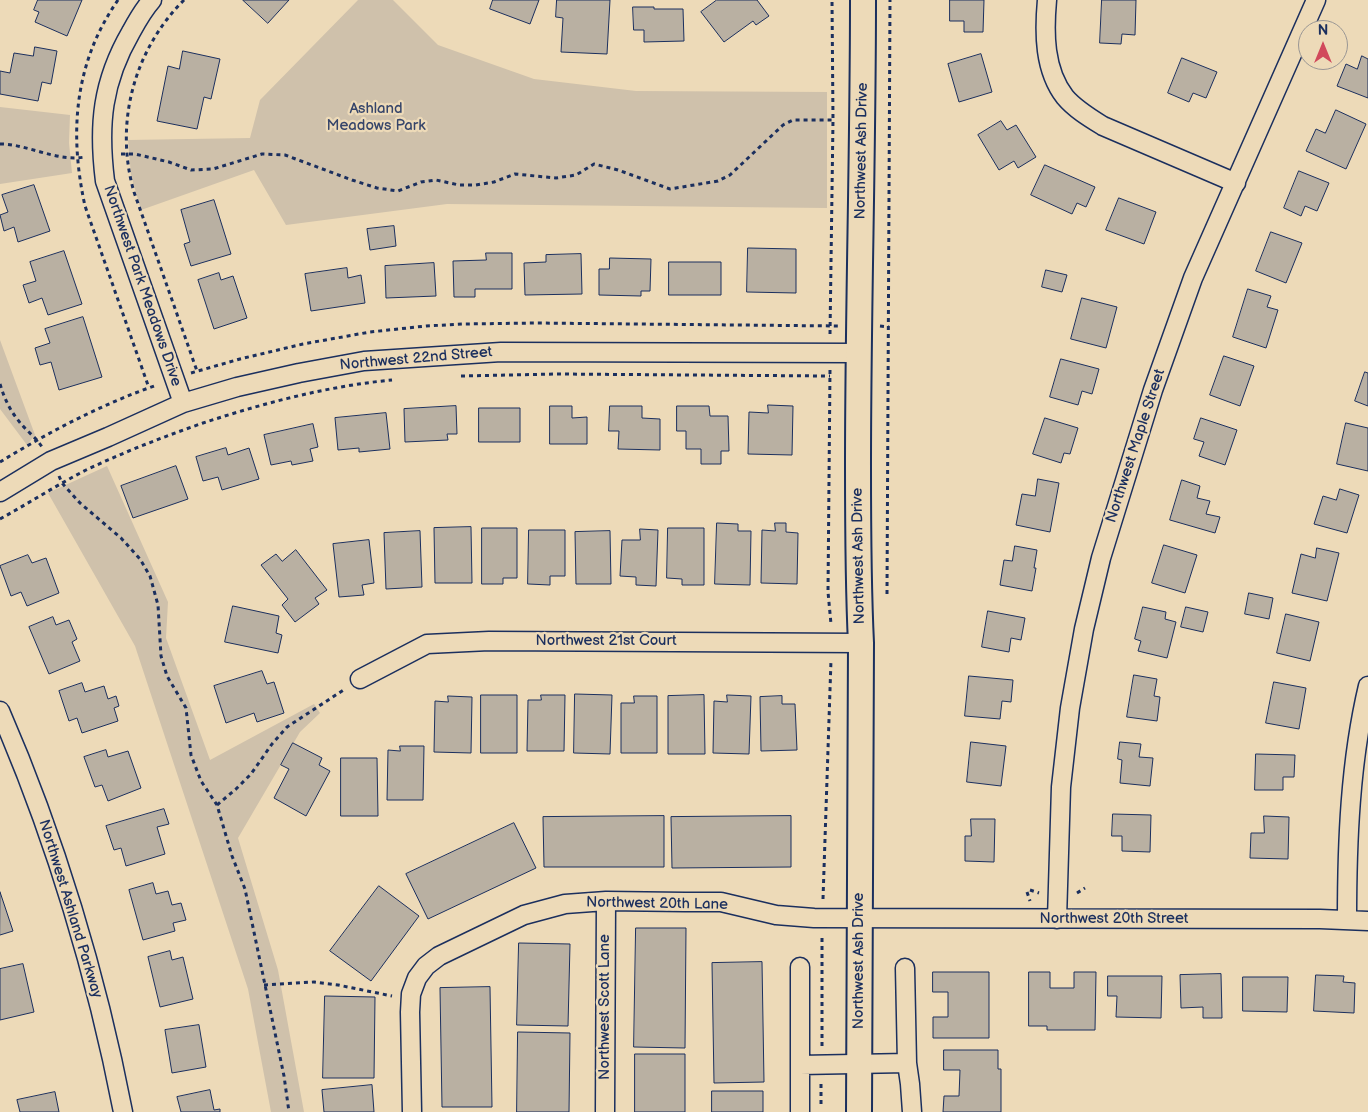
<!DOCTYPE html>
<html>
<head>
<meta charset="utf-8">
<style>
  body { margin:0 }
  #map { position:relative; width:1368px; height:1112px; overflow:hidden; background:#eddab8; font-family:"Balsamiq Sans",sans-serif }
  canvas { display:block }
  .north { position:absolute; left:1298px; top:20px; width:50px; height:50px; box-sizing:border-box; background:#eddab8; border:1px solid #999694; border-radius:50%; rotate:0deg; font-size:14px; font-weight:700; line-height:20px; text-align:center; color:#1b2f5e }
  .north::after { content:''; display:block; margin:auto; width:18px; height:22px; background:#d1495b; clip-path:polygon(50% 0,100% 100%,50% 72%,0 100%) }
</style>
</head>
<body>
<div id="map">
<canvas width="1368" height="1112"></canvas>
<div class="north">N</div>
</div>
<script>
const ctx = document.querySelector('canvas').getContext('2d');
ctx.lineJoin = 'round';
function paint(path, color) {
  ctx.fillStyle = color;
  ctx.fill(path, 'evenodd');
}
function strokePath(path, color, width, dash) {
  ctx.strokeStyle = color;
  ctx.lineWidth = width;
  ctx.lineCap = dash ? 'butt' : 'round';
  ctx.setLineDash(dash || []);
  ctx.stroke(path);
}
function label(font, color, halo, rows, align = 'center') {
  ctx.font = font + ' "Balsamiq Sans",sans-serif';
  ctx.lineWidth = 4.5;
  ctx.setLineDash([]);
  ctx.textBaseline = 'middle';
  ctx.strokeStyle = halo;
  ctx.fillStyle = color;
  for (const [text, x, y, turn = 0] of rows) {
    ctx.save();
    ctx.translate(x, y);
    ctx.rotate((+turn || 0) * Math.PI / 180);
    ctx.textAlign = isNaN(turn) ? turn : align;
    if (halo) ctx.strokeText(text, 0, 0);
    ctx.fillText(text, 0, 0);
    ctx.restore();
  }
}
paint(new Path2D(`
  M358,0H393L438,45L534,79L636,91L827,92V208L447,204L286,225L254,170L141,210L131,175L128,140L250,138L260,100Z
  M0,107L70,115L69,143L72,173L0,184Z
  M0,340L35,435L27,445L0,409Z
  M107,466L168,602L166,638L210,760L314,704L320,713L300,732L238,838L278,970L304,1112H271L248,989L135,646L48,493Z`), '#cfc1ab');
const building = new Path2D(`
  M38,0H82L67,36L35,22L39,12L34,10Z
  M243,0H289L268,23Z
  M493,0H539L530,24L490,9Z
  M557,0H610L607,54L561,52L563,18L556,17Z
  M717,0H757L769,16L756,25L753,21L724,42L701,12Z
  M950,0H984L983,32H964V21H950Z
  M1102,0H1136L1135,35L1122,34L1121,44L1100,43Z
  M633,7H654V9H683L684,41L644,42V30H634Z
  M35,47L57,51L51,84L42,82L38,101L0,94V71L10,73L14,53L33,56Z
  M183,51L220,59L211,99L204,97L197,129L157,121L168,66L179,69Z
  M981,54L992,92L959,102L948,64Z
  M1362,56L1368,59V98L1337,86L1346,64L1357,69Z
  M1182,58L1217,72L1206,98L1193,93L1189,102L1168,93Z
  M1336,110L1366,124L1346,169L1306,151L1316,129L1325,133Z
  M1001,121L1007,130L1016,125L1036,157L1018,168L1014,161L999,170L978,135Z
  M1045,165L1095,187L1086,207L1077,203L1072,214L1031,195Z
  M1299,171L1329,183L1317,211L1305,206L1301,216L1284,208Z
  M34,185L50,231L18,242L14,227L4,231L0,215L8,212L2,195Z
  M1119,198L1156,212L1144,244L1106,230Z
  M214,200L231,254L191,266L184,244L190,242L181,210Z
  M394,226L396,246L370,250L367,229Z
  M1271,232L1302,243L1286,283L1256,271Z
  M748,248L796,249V293L747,292Z
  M64,251L82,304L48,315L42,298L29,303L23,285L36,281L30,262Z
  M486,253H512V289H475V297H454L453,261L486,260Z
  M581,254L582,294L525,295L524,263L546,262V255Z
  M610,258L651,259L650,291H641V296L599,295V269H609Z
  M669,262H721V295H669Z
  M434,263L436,296L386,298L385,266Z
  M347,268L348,278L361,275L365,303L311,311L305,274Z
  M1046,270L1067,275L1062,292L1042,287Z
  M219,273L221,280L233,276L247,318L214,329L198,280Z
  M1248,289L1271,296L1267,307L1278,310L1266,348L1233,337Z
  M1082,298L1117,307L1106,348L1071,339Z
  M83,317L102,377L59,390L51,362L40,365L35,348L50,343L45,329Z
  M1224,356L1254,366L1240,406L1210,395Z
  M1061,359L1099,369L1092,394L1082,391L1078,405L1050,397Z
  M1365,372L1368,373V406L1355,401Z
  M768,405L793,406L792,455L748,454L749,412L768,413Z
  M456,406L457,434H447L448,440L405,442L404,409Z
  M550,406H572V418L587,417V444H550Z
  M610,406H642V418L660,419V450L618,449L619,431H609Z
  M677,406H709L710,416H728L729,451H721V464H701V449H686V431H677Z
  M479,408H520V442H479Z
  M386,413L390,449L359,452V448L338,450L335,418Z
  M1045,418L1078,428L1070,454L1064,453L1061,463L1033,454Z
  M1201,418L1237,430L1225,465L1199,456L1204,442L1194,439Z
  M1346,423L1368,428V471L1337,464Z
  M313,424L318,447L310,449L313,461L292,465L291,461L271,465L264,435Z
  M226,448L228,455L249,448L259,479L222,490L218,477L203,481L196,457Z
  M176,466L188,499L133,518L121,486Z
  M1038,479L1059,483L1050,532L1016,525L1022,494L1035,496Z
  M1182,480L1200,486L1197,498L1210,501L1206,514L1220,517L1215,533L1170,520Z
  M1340,489L1359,495L1347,533L1314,524L1323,496L1336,500Z
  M717,523L738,524V531H751L750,585L715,584Z
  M775,523H786V532L798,533L797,584L761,583L762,530L775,531Z
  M471,527L472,583H435L434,528Z
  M482,528H517V578H503V584H482Z
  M668,528H704V585H682V579L667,578Z
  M640,529L658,530L656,586L636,585V577L620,576L622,540H640Z
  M529,530H565V576H550V585L528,584Z
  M420,531L422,587L386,589L384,533Z
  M610,531L611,584H576L575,532Z
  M369,540L374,583L362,585L364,595L339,597L333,544Z
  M1164,545L1197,555L1185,593L1152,583Z
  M1015,546L1037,550L1034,568H1036L1032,591L1000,585L1004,560L1012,561Z
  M1317,548L1339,553L1327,601L1292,593L1301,554L1315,558Z
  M296,550L327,590L315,598L319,604L295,622L282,605L288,599L261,565L276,554L282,561Z
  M28,555L32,563L46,558L59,593L27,606L21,592L11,596L0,566Z
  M1249,593L1273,598L1269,619L1245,614Z
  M233,606L279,616L276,633L282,635L278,653L225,642Z
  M1143,607L1166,612L1165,619L1176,622L1167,658L1138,651L1141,641L1135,639Z
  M1186,607L1208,612L1203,632L1181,627Z
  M988,611L1025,618L1021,640L1011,638L1009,652L982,647Z
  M1286,614L1319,622L1310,661L1277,653Z
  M53,617L56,625L69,620L77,639L72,642L80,661L49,674L29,627Z
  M262,671L267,684L274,682L284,713L257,722L254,713L226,723L214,686Z
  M1134,675L1157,679L1154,696L1160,697L1157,721L1127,717Z
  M969,676L1013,680L1011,702L1002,701L1000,719L965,716Z
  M1274,682L1306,688L1299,729L1266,723Z
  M82,683L85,692L104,686L108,699L116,696L119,706L114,708L118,721L82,733L77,718L69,721L59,691Z
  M575,694L612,695L610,754L574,753Z
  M481,695H517V753H481Z
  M541,695H565L564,751H527L528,700H541Z
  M704,695L705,754H668V696Z
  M727,695L751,696L749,754L713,753L714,701L727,702Z
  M448,696L472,697L471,753L434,752L435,701L448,702Z
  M634,696H657V753H621V703H634Z
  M782,696V704H795L797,750L761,751L760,697Z
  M971,742L1006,746L1001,786L967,782Z
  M1120,742L1141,744L1139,757L1153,758L1150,786L1120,783L1122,760L1118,759Z
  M293,743L322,758L319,765L330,771L306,816L274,798L289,769L281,765Z
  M400,746H424L423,800H387L388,750L400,751Z
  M106,750L108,757L128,751L141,788L108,801L102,785L95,787L84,757Z
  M1256,754L1295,755L1294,777H1283V790H1255Z
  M341,758H377L378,816H341Z
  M164,809L169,824L157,827L165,854L126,866L121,848L114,850L106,826Z
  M1113,814L1151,815L1150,852L1122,851V836H1112Z
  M664,816V867H544L543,817Z
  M791,816V867L672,868L671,817Z
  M1264,816L1289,817L1288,859L1250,858L1251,833H1264Z
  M971,819H995L994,862L965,861V836H971Z
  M514,823L536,868L428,919L406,874Z
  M153,883L156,894L168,891L172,905L181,903L186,920L173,923L175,931L143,940L129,890Z
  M379,886L419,916L371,981L330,951Z
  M0,892L13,931L0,935Z
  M636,928H686L685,1048L634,1047Z
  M519,943L570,944L568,1026L517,1025Z
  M170,951L172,960L183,957L193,999L160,1007L148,957Z
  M762,962L764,1082L714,1083L712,963Z
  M23,964L34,1012L0,1020V969Z
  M933,972H989V1038H933V1017H948V992H933Z
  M1029,972H1050V988H1074V972H1096L1095,1030H1047V1026H1029Z
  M1221,974L1222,1018H1203V1007L1181,1008L1180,975Z
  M1316,975L1344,976L1343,982L1355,983L1354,1013L1314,1011Z
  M1108,976H1162L1161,1018L1116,1017L1117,996H1108Z
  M1243,977H1288L1287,1012L1243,1011Z
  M490,987L492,1107H442L440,988Z
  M325,996L375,997L374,1078H323Z
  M199,1025L206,1067L172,1073L165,1030Z
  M518,1032L570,1033L569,1112H517Z
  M944,1050H998V1069H1001V1112H943L944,1096H959L960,1070H944Z
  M635,1054H685V1112H635Z
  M372,1085L374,1112H324L322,1090Z
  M210,1090L214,1110L220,1109V1112H181L177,1097Z
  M712,1091H763V1112H712Z
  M55,1092L59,1112H20L17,1100Z`);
paint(building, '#b9b0a2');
strokePath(building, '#1b2f5e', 1);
const street = new Path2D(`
  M152,0C143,10 137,21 131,32C102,82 98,125 105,181L183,403
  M1047,0C1044,33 1044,70 1065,97C1075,109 1090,118 1103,126L1236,183
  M0,492L51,461L108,437L183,403L237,387L299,373L364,361L501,352L858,353
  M360,679L427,644L489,641L861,643
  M0,711C55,837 97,977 123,1112
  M1057,919L1061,787L1070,708L1084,629L1101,558L1153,390L1193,278L1316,0
  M1347,920C1347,842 1350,762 1368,686
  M905,968L907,1063L910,1084L912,1112
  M800,1065L907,1063
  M412,1112L410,1012L411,994L417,978L426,966L439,956L524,915L565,904L606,901L685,902H721L776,915L814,918L1320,919L1368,921
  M605,1112L606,901
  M800,1112V967`);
const secondary = new Path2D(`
  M859,1112L861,643C858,583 858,524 858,465C858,310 863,155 863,0`);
strokePath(street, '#1b2f5e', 21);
strokePath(secondary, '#1b2f5e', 28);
strokePath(new Path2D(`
  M118,0C74,63 69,133 85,206L149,388
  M184,0C134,50 114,123 134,192L197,371
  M0,144C28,144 56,162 85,157
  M121,154H135L169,162L191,170L213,169L262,154L285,155L352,180L377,188L398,191L421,182L436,180L459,185H476L494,182L515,174L556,178L576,175L594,164L618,170L670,189L718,181L730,175L783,125L793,120H833
  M880,326L889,327
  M830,334L833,120L832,0
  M830,370L828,592L831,624
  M191,373L240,359L303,344L370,332L426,326L464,324L535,323L839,326
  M461,376L557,374L830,376
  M0,384C4,397 9,409 18,420C25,430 35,436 42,447
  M0,462C49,432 102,404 157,385
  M59,476L62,483L80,503L121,538L140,559L150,576L158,605L161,656L167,676L186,708L191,755L201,781L217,805L232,856L245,889L284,1076L289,1112
  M0,519C29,503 57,485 86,470C124,452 163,437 203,423C264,403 328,386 392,380
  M887,594L890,0
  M217,805L236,789L251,774L272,744L287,727L345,689
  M1030,890L1039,893
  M1027,892L1030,901
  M1077,893L1085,888
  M823,899L831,660
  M264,985L314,982L338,985L392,996
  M822,1046V935
  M821,1104V1083`), '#1b2f5e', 3, [4, 4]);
strokePath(street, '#eddab8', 18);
strokePath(secondary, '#eddab8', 24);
label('15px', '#36456a', '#eddab8', [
  ["Ashland",376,109],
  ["Meadows Park",376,126]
]);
label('15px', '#1b2f5e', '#eddab8', [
  ["Northwest Ash Drive",862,151,-89],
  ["Northwest Park Meadows Drive",142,286,71],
  ["Northwest 22nd Street",416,359,-5],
  ["Northwest Maple Street",1136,446,-72],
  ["Northwest Ash Drive",859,556,-91],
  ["Northwest 21st Court",606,641],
  ["Northwest 20th Lane",657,904,1],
  ["Northwest Ashland Parkway",70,909,73],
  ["Northwest 20th Street",1114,919],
  ["Northwest Ash Drive",859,961,-90],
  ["Northwest Scott Lane",605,1007,-90]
]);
</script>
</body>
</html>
